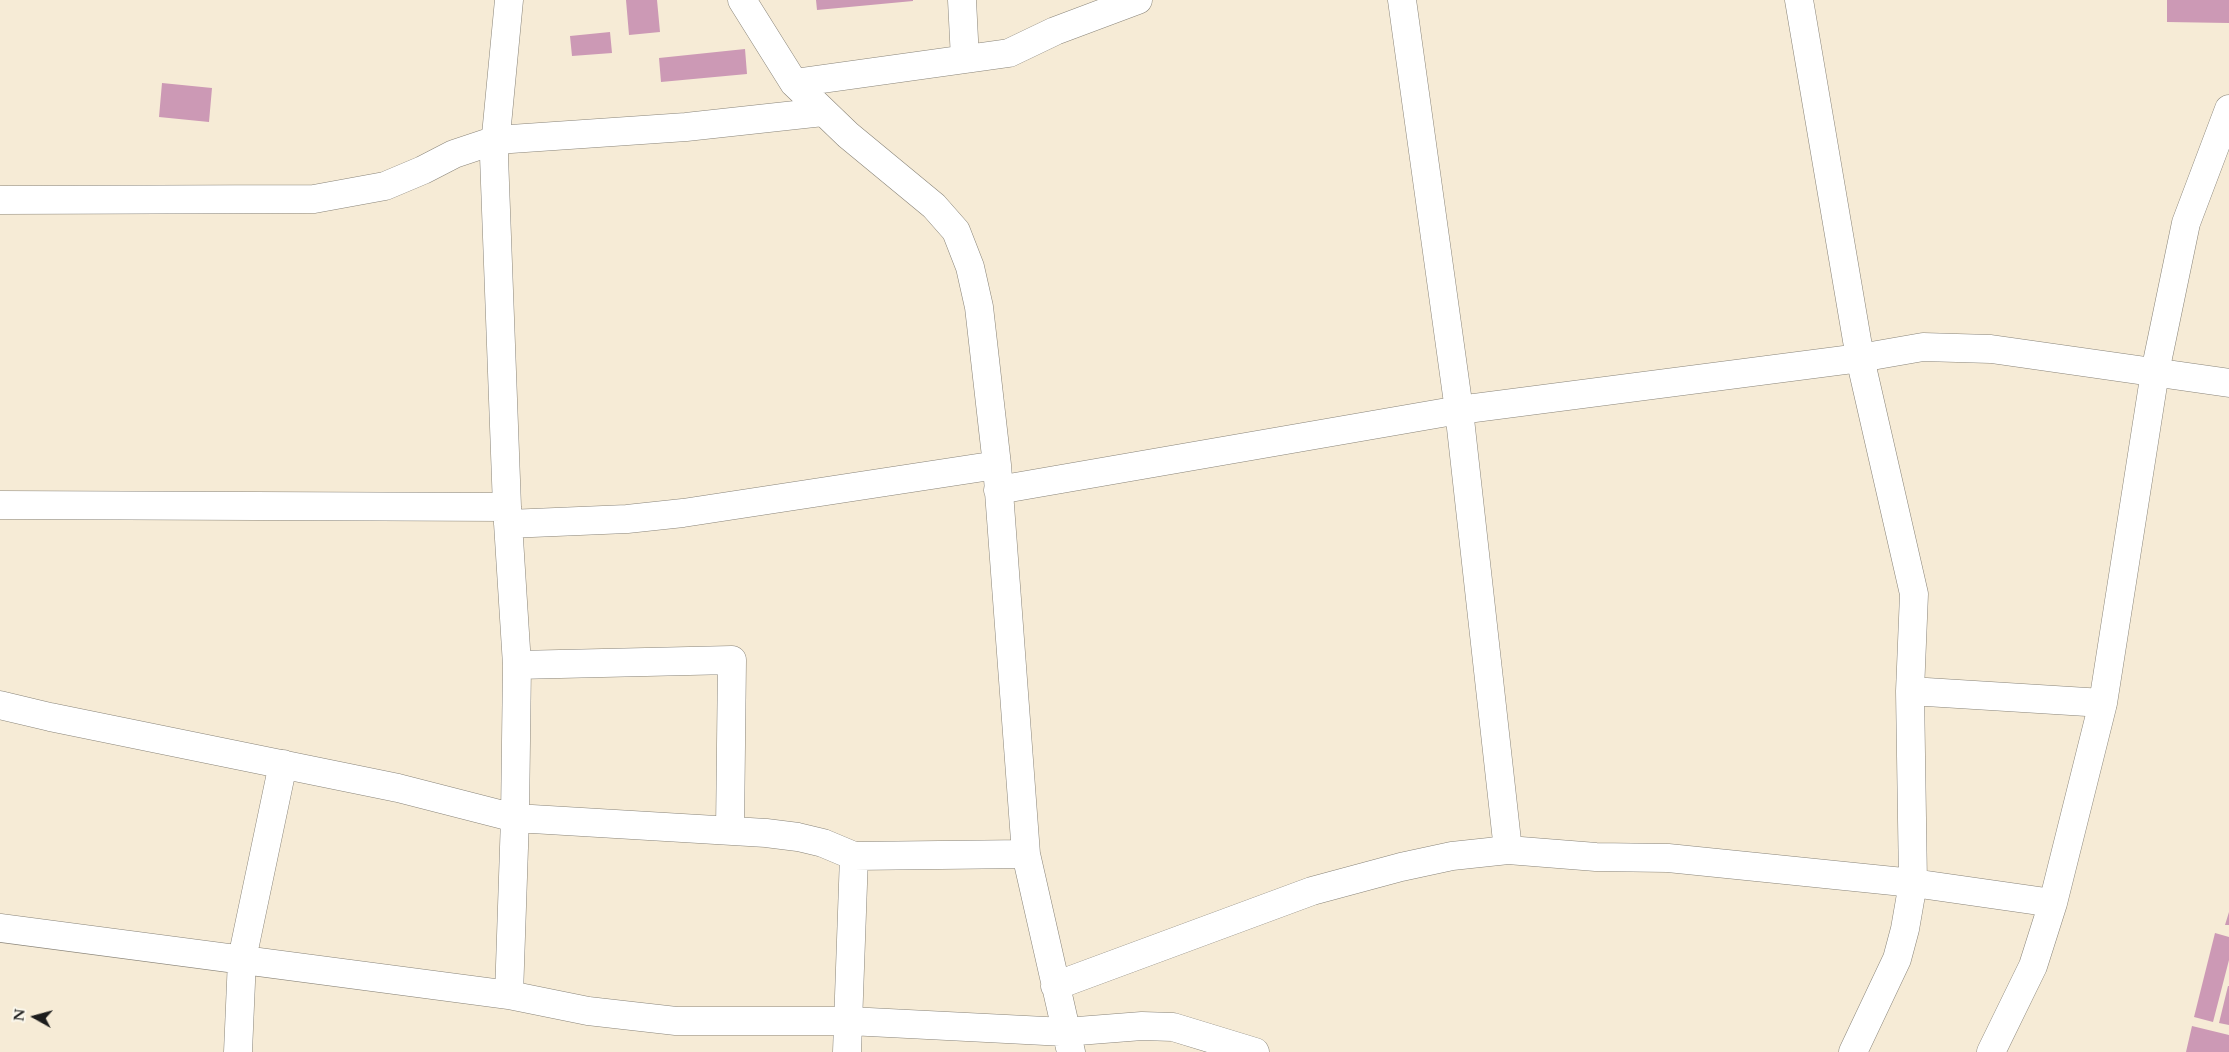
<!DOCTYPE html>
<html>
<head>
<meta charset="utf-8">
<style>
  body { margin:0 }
  #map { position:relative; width:2229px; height:1052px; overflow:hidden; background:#f6ebd6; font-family:Cardo,serif }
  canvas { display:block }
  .north { position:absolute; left:10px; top:992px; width:50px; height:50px; -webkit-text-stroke:4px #fbf7ec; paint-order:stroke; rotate:277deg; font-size:14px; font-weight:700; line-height:20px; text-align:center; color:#1c1c1c }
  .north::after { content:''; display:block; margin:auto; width:18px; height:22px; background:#1c1c1c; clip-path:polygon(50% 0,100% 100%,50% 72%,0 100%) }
</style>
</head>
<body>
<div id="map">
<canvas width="2229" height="1052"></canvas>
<div class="north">N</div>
</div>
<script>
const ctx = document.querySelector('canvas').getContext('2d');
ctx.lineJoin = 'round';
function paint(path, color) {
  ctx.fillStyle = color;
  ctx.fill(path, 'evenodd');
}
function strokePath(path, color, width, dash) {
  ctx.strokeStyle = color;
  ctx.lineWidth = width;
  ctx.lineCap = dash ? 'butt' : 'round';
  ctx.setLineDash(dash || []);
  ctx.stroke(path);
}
paint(new Path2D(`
  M626,0H657L660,32L629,35Z
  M816,0H913V1L817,10Z
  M2167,0H2229V23L2167,22Z
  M610,32L612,53L572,56L570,36Z
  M745,49L747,74L661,82L659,58Z
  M162,83L212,88L209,122L159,117Z
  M2229,912V925H2225Z
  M2215,933L2229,937V960L2213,1022L2194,1017Z
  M2228,986H2229V1025L2219,1023Z
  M2192,1026L2229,1035V1052H2186Z`), '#cc99b5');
const street = new Path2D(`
  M742,0L794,83L848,135L934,206L956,231L970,267L979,307L997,465L1026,854L1071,1052
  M962,0L965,59
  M1402,0L1459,410L1508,850
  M1799,0L1860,358L1914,594L1910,691L1913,883L1905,929L1897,959L1853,1052
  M794,83L1009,53L1055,31L1138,0
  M998,490L1459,410L1860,358L1923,347L1991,349L2229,383
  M0,505L507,507
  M508,524L627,519L683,513L997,465
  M517,665L732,660L730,830
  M1910,691L2103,703
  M0,705L50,717L398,788L515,818L766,833L798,837L823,843L854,856L1026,854
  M0,928L509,995L588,1011L676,1021H849L1065,1032L1142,1026L1173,1027L1255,1052
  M1055,986L1312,891L1401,867L1452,856L1508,850L1596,857L1668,858L1913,883L2053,903
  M509,995L515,818L517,665L507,507L494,156L509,0
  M238,1052L242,959L283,764
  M847,1052L854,856
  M1991,1052L2033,966L2053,903L2103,703L2155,372L2186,223L2229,109`);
const secondary = new Path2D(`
  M0,200L314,199L385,186L423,170L454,154L496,140L686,127L823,112`);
strokePath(street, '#898479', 29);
strokePath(secondary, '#898479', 29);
strokePath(street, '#fff', 28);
strokePath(secondary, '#fff', 28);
</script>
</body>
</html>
